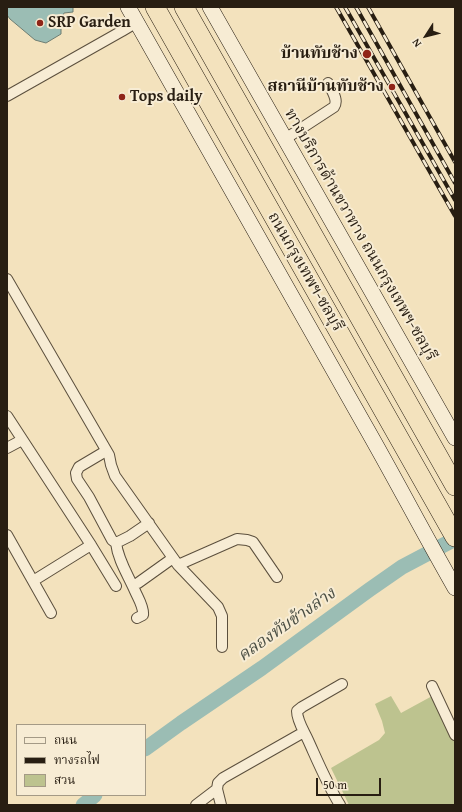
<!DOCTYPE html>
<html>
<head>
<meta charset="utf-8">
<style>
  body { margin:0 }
  #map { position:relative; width:462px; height:812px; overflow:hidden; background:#f3e2bd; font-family:"Gentium Book Plus","Noto Serif Thai",serif }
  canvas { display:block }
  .frame { position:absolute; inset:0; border:8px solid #281e12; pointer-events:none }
  .legend { position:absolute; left:16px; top:724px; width:130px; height:72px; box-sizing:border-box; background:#f7ecd4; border:1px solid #a49a86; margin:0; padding:5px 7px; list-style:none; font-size:12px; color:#281e12 }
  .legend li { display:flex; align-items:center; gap:8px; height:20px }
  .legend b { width:20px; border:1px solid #a49a86 }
  .north { position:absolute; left:406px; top:16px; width:40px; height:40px; -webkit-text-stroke:3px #f7ecd4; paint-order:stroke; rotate:234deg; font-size:11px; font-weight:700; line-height:16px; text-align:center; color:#281e12 }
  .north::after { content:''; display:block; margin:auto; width:14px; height:18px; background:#281e12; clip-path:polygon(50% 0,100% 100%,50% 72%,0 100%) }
  .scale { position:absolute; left:316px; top:778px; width:65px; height:18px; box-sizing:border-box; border:2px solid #281e12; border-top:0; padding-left:5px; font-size:12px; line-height:14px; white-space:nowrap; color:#281e12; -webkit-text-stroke:3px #f7ecd4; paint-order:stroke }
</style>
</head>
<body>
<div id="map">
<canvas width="462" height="812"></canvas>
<div class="frame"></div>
<ul class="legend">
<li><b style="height:5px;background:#f7ecd4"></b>ถนน</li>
<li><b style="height:5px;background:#281e12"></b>ทางรถไฟ</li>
<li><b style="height:11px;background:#bdc38f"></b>สวน</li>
</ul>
<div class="north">N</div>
<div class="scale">50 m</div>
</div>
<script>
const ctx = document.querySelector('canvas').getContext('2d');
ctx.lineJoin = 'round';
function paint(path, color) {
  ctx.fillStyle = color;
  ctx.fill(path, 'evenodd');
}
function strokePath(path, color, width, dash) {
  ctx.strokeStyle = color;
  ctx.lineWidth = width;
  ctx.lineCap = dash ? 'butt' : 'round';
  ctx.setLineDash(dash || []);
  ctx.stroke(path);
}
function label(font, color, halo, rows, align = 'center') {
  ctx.font = font + ' "Gentium Book Plus","Noto Serif Thai",serif';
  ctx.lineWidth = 4;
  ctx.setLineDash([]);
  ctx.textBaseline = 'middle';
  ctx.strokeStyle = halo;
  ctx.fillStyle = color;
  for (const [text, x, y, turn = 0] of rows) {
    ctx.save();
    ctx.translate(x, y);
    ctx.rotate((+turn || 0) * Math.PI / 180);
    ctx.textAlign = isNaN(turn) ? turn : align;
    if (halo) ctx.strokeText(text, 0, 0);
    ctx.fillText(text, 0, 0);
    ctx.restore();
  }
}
paint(new Path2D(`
  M434,695L455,740V805H349L331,768L379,740L385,733L382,721L375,704L391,696L401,713Z`), '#bdc38f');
const water = new Path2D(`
  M7,7H73V12L64,13L61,20V34L46,43L35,40L10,19L7,15Z`);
paint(water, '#9bbdb4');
strokePath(water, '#6d7d73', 1);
strokePath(new Path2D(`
  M145,749L181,723L262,668L369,590L402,567L455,539
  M83,805L88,801L95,795`), '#9bbdb4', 15);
const street = new Path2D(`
  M7,96L122,31L137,22
  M285,139L334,107C339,100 332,91 328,83
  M7,279L109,455L111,465L115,476L178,565L218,607L222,616V647
  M7,416L91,545L116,586
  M7,448L22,440
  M106,451L79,467L76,473L77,479L89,497L112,540L116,543L130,536L149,523
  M7,535L51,613
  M116,543C118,560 128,575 135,591C138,598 144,607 143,615L137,618
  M178,565L237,539L247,540L253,542L277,577
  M33,581L91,545
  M138,583L173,558
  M432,686L455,735
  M196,805L217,789
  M221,805L217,789L218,783L223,778L304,732
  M340,805C327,784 318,762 308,740C304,731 297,721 297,711L302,707L342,684`);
const secondary = new Path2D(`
  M128,7C207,146 286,285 364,424C395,478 424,534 455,588
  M210,7L455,438`);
const highway = new Path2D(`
  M155,7L455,537
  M184,7L455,486`);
strokePath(street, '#5b4f3d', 12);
strokePath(secondary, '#281e12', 16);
strokePath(highway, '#281e12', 20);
strokePath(street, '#f7ecd4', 10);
strokePath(secondary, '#f7ecd4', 15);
strokePath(highway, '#f3e2bd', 19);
const rail = new Path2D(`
  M336,7L455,216
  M345,7L455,200
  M356,7L455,183
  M368,7L455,162`);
strokePath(rail, '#281e12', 4);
strokePath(rail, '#f7ecd4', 2.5, [8]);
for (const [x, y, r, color] of [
  [40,23,4,"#8f2418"],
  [367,54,5,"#8f2418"],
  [392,87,4,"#8f2418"],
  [122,97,4,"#8f2418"]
]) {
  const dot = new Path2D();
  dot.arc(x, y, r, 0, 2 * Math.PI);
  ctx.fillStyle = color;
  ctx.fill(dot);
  strokePath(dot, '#f7ecd4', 1.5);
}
label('bold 16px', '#281e12', '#f7ecd4', [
  ["SRP Garden",48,23],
  ["บ้านทับช้าง",358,54,"right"],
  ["สถานีบ้านทับช้าง",384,87,"right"],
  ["Tops daily",130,97]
], 'left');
label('16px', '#281e12', '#f7ecd4', [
  ["ทางบริการด้านขวาทาง ถนนกรุงเทพฯ-ชลบุรี",360,235,60],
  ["ถนนกรุงเทพฯ-ชลบุรี",305,272,60]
]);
label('italic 17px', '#4a4e43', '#f7ecd4', [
  ["คลองทับช้างล่าง",287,625,-35]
]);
</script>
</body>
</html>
